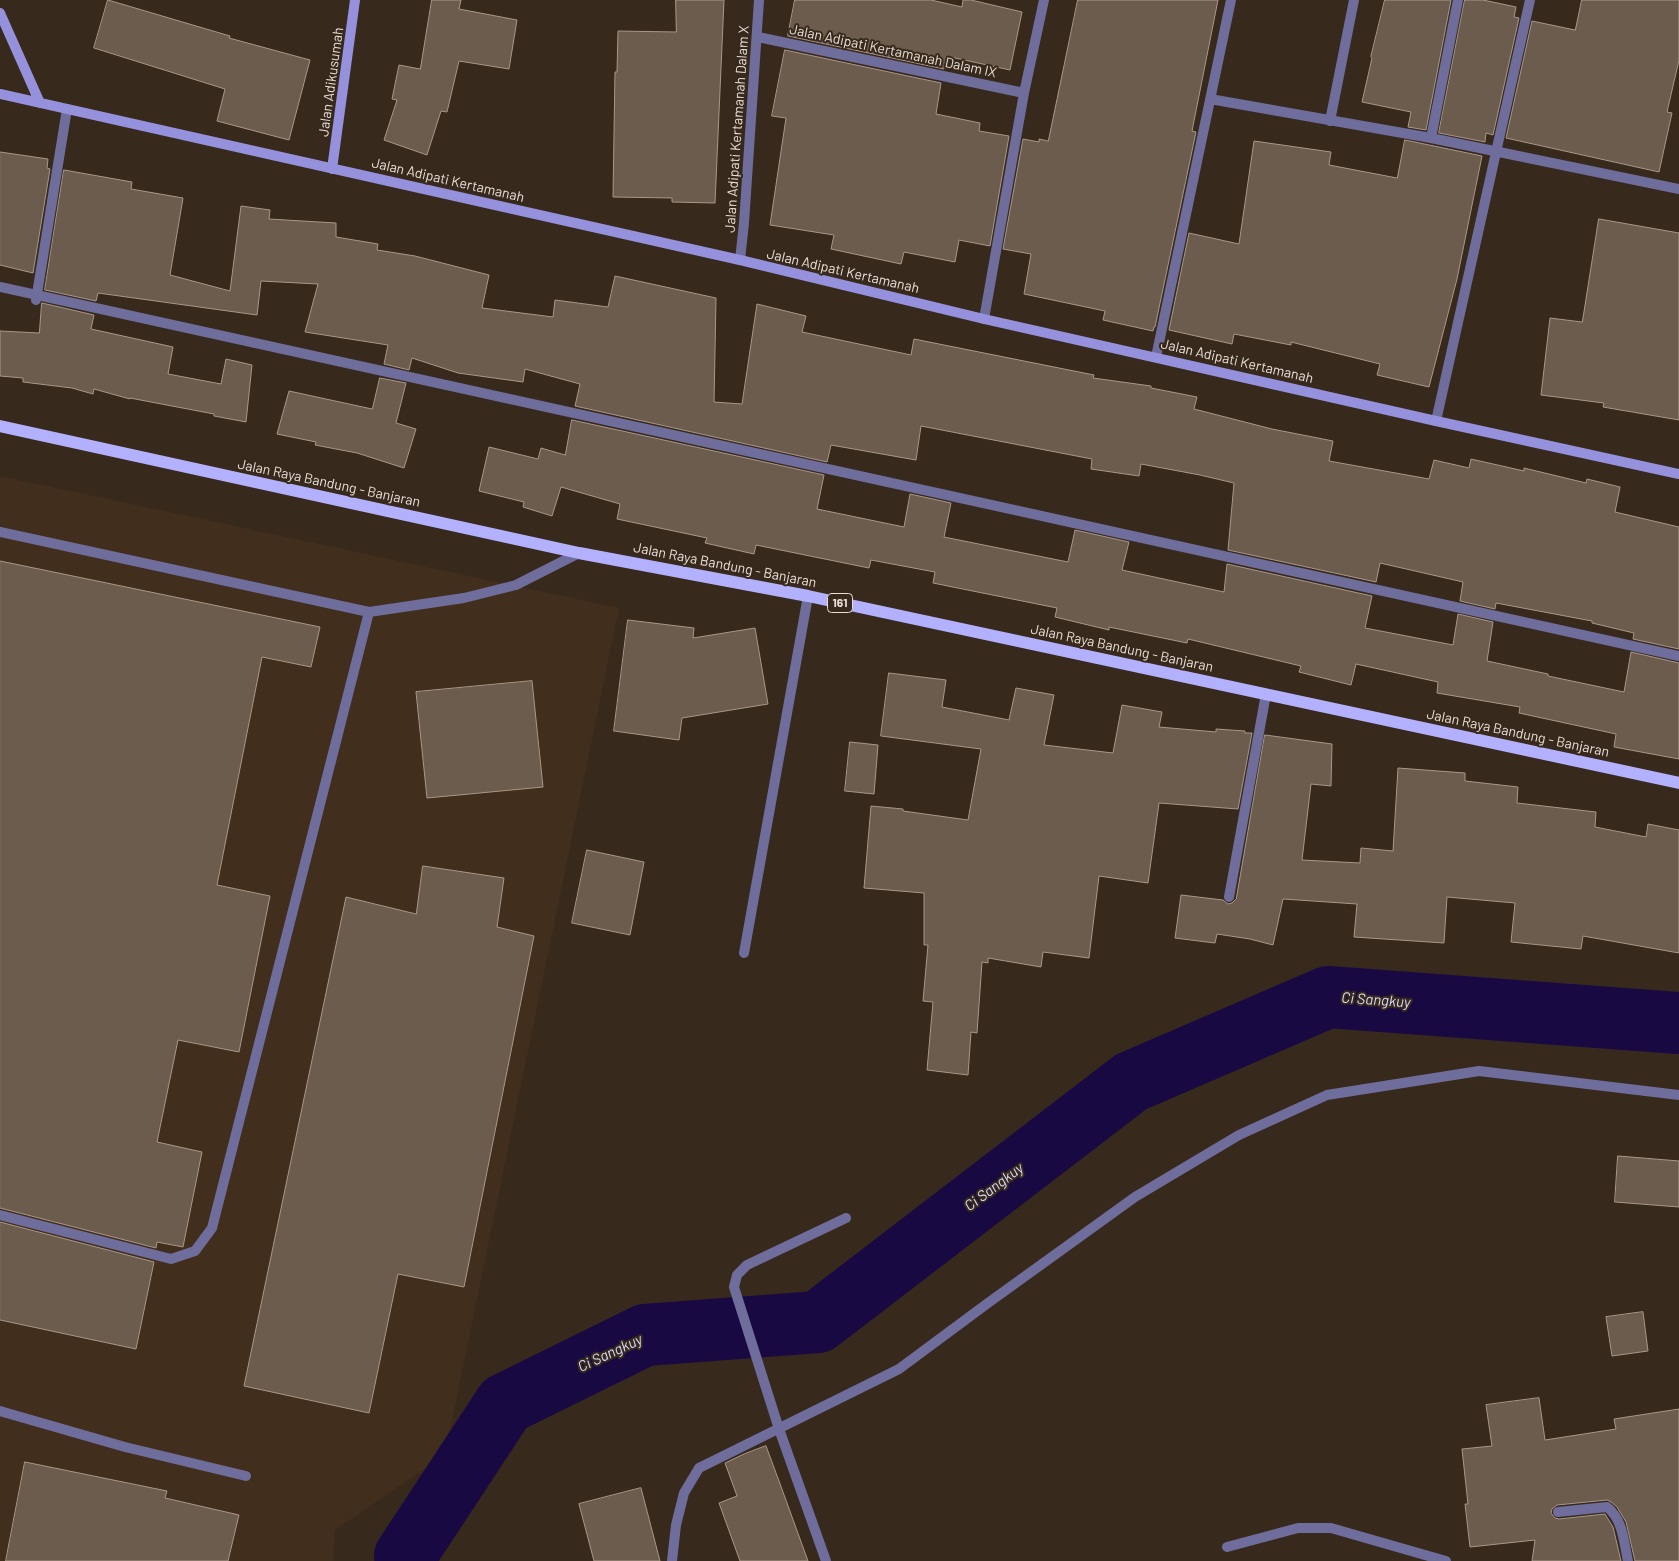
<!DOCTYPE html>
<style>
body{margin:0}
canvas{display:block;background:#37291c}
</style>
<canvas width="1679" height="1561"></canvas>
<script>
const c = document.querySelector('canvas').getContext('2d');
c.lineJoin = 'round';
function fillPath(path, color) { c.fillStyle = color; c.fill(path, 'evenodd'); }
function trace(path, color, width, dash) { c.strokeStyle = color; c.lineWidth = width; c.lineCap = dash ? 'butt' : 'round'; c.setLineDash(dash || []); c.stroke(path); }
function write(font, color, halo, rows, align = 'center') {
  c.font = font + ' Barlow,sans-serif'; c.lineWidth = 4; c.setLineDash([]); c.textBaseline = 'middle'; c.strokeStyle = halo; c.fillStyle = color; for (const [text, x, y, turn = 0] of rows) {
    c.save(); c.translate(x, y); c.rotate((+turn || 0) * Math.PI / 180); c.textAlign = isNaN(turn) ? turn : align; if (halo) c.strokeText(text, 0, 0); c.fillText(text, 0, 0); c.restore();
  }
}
fillPath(new Path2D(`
 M 0,476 L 619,608 L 445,1455 L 335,1530 L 333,1561 L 0,1561 Z`), '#412e1c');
trace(new Path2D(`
 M 406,1561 L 405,1556 L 505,1404 L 645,1335 L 818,1322 L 1131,1082 L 1328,997 L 1679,1023`), '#180943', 62);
const building = new Path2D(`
 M 108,0 L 230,36 L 229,38 L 310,60 L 289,140 L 217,121 L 225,89 L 94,48 Z
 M 432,0 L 461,0 L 459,9 L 517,20 L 509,69 L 459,61 L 447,112 L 441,111 L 427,155 L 384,140 L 397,100 L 392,99 L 399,65 L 420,69 Z
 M 676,0 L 724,0 L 715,203 L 672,202 L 672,198 L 613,197 L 615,72 L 617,72 L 618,31 L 676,32 Z
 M 795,0 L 931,0 L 962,7 L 963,0 L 971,0 L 1022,12 L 1010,70 L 946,56 L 944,69 L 788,36 Z
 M 1078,0 L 1218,0 L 1192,131 L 1196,132 L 1155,327 L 1154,327 L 1153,331 L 1103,320 L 1105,311 L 1024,294 L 1031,254 L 1003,249 L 1023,139 L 1039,142 L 1039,139 L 1048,141 Z
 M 1385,0 L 1451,0 L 1426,130 L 1408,127 L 1411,112 L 1362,102 L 1372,58 L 1371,57 Z
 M 1465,0 L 1483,0 L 1516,7 L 1514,17 L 1519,18 L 1493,135 L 1486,133 L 1485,142 L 1439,133 Z
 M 1582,0 L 1679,0 L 1679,60 L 1667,112 L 1672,113 L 1659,172 L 1506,138 L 1532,21 L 1575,30 Z
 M 785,50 L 941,83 L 936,114 L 980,123 L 979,131 L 1009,136 L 990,246 L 959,240 L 955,262 L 904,252 L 901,264 L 831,249 L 834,235 L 770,225 L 786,118 L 772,116 Z
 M 1405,140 L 1482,156 L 1457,279 L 1429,387 L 1377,375 L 1380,364 L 1291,342 L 1291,345 L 1234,334 L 1232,344 L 1169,330 L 1189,233 L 1239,244 L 1254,141 L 1331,152 L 1329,165 L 1397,178 Z
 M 0,152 L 48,159 L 47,168 L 50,169 L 33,273 L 0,265 Z
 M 64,170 L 132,182 L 131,189 L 183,198 L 170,275 L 230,291 L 241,206 L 270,210 L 269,219 L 336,223 L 336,237 L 378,244 L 377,250 L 415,256 L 489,275 L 482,308 L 553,317 L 555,300 L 608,307 L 615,276 L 716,298 L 714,402 L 742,404 L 757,304 L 806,316 L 802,332 L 911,355 L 914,339 L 1094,375 L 1093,378 L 1151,386 L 1151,388 L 1197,397 L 1194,409 L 1272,429 L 1333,441 L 1329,461 L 1429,479 L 1434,460 L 1469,468 L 1471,459 L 1524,471 L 1524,468 L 1586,483 L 1587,479 L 1620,487 L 1615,512 L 1679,527 L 1679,649 L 1633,639 L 1634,633 L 1592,623 L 1592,621 L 1496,603 L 1495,609 L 1460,601 L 1463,582 L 1380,563 L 1376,582 L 1228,550 L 1234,483 L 1200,475 L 1141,464 L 1139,476 L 1091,469 L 1092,459 L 921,426 L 916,460 L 831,445 L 827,462 L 575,406 L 580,384 L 525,369 L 523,382 L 458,373 L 412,358 L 409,370 L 384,364 L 388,345 L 305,332 L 318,284 L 261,281 L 257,315 L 98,293 L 96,301 L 45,290 Z
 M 1599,219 L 1679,233 L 1679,420 L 1603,407 L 1604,403 L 1541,395 L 1550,318 L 1582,322 Z
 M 42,303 L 94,315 L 91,329 L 173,347 L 168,374 L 221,384 L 226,359 L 252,365 L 246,422 L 214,416 L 214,414 L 130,398 L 130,399 L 94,389 L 93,394 L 72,388 L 23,382 L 23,378 L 0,376 L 0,331 L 39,333 Z
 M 380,378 L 406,383 L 396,423 L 416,429 L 404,468 L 357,453 L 315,445 L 316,442 L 277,434 L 289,391 L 372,409 Z
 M 572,420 L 824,475 L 817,509 L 904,527 L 910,494 L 951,503 L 944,537 L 1068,562 L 1075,530 L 1129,542 L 1122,570 L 1224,592 L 1227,564 L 1372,596 L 1365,628 L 1453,645 L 1458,614 L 1493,622 L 1487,661 L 1548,674 L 1548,676 L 1624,692 L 1631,652 L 1679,663 L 1679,759 L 1614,747 L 1616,734 L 1519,713 L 1520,707 L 1437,693 L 1438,682 L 1356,664 L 1351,685 L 1299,672 L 1301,666 L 1188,639 L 1187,643 L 1109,627 L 1109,630 L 1055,617 L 1057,608 L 933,583 L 935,572 L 871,560 L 869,568 L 756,545 L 754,554 L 705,543 L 707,538 L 617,519 L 620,504 L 561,487 L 552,516 L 523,507 L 524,502 L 479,491 L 489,447 L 538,459 L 541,448 L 565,455 Z
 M 0,561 L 320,627 L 311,667 L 262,657 L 217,885 L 270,896 L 239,1052 L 178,1040 L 157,1142 L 202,1152 L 183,1247 L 157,1242 L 156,1248 L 0,1208 Z
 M 628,620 L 694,628 L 693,638 L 755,628 L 768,704 L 682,718 L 679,740 L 614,731 Z
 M 889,673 L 946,680 L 942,707 L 1009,720 L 1016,688 L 1054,695 L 1044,745 L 1113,753 L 1122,705 L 1162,712 L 1159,727 L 1216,732 L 1216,729 L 1245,731 L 1245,733 L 1252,733 L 1238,809 L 1159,803 L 1148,883 L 1099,876 L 1089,958 L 1043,952 L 1041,967 L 988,958 L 988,963 L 982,962 L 977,1033 L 971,1032 L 968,1075 L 927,1070 L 933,1002 L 923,1001 L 928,945 L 924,945 L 924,893 L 864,888 L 871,806 L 903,809 L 903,811 L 968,820 L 981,749 L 881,736 Z
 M 532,681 L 543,787 L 427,798 L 416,692 Z
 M 1265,735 L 1332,744 L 1331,786 L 1311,784 L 1302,860 L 1360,863 L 1361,848 L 1393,851 L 1398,768 L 1465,773 L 1465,781 L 1518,787 L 1517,803 L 1596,812 L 1595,827 L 1646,837 L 1648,824 L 1679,830 L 1679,953 L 1583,936 L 1581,949 L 1511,942 L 1515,903 L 1447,897 L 1444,943 L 1354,937 L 1357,904 L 1283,899 L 1273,945 L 1250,939 L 1217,934 L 1215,943 L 1175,938 L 1181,895 L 1223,900 L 1228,904 L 1232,903 L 1236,899 Z
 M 850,742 L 878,745 L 874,794 L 845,791 Z
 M 587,850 L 644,862 L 630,935 L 572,923 Z
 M 423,866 L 504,878 L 497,927 L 534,936 L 464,1287 L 398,1274 L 369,1413 L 244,1386 L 346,897 L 416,914 Z
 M 1618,1156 L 1679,1161 L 1679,1207 L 1615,1202 Z
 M 0,1222 L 154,1262 L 136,1349 L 0,1320 Z
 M 1643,1312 L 1648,1351 L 1612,1356 L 1606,1317 Z
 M 1539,1398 L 1545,1440 L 1616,1429 L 1614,1419 L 1679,1409 L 1679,1561 L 1635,1561 L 1626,1522 L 1617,1507 L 1611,1502 L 1607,1500 L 1557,1505 L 1552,1509 L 1551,1513 L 1555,1518 L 1559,1519 L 1605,1514 L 1613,1527 L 1621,1561 L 1532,1561 L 1535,1540 L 1470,1547 L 1465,1504 L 1468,1504 L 1462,1449 L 1492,1446 L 1486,1405 Z
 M 766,1446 L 779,1481 L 808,1561 L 740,1561 L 719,1503 L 737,1496 L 725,1463 L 744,1454 Z
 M 25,1462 L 167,1491 L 165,1498 L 239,1515 L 228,1561 L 6,1561 Z
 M 641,1488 L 660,1561 L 594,1561 L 579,1504 Z`);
fillPath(building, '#6c5c4e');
trace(building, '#a99788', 1);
trace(new Path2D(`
 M 0,532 L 369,612
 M 0,1215 L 171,1259 L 195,1251 L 212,1228 L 369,612 L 464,598 L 516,585 L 579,553
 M 0,1411 L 125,1447 L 246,1476`), '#6f6d9c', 10);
trace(new Path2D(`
 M 758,37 L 1024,93
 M 1210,99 L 1431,138 L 1679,189
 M 1330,121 L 1354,0
 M 1431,138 L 1458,0
 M 740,260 L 744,223 L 759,0
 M 0,287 L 1679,656
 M 36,300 L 67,109
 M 984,319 L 1024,93 L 1044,0
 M 1156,357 L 1231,0
 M 1436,421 L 1530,0
 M 1229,897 L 1266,694
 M 744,953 L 808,596
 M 1558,1512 L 1607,1507 C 1623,1519 1624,1543 1628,1561
 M 1227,1547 L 1298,1528 L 1331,1528 L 1446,1561
 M 672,1561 L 676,1525 L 684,1493 L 699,1468 L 899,1369 L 988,1303 L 1135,1197 L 1239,1135 L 1327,1095 L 1479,1071 L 1679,1095
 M 826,1561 L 779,1429 L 734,1287 L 737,1275 L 747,1265 L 846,1218`), '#6f6d9c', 10);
trace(new Path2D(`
 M 0,13 L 40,103
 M 0,94 L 740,260 L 984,319 L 1436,421 L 1679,474
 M 332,169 L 355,0`), '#9591dc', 10);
trace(new Path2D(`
 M 0,426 L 579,553 L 808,596 L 1679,783`), '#b3b0fd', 12);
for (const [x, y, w] of [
 [840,603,25]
]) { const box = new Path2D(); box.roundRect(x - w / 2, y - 9.5, w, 19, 4); c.fillStyle = '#37291c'; c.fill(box); trace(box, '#e8dfd6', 1); }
write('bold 12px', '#e8dfd6', null, [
 ["161",840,603]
]);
write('14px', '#e8dfd6', '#37291c', [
 ["Jalan Adipati Kertamanah Dalam IX",893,51,12],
 ["Jalan Adikusumah",331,82,-82],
 ["Jalan Adipati Kertamanah Dalam X",737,129,-86],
 ["Jalan Adipati Kertamanah",448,180,13],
 ["Jalan Adipati Kertamanah",843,271,13],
 ["Jalan Adipati Kertamanah",1237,361,13],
 ["Jalan Raya Bandung - Banjaran",329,483,12],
 ["Jalan Raya Bandung - Banjaran",725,565,11],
 ["Jalan Raya Bandung - Banjaran",1122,648,12],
 ["Jalan Raya Bandung - Banjaran",1518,733,12]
]);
write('italic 15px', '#d9d9ff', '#37291c', [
 ["Ci Sangkuy",1376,1000,4],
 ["Ci Sangkuy",994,1187,-37],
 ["Ci Sangkuy",610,1353,-25]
]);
</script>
